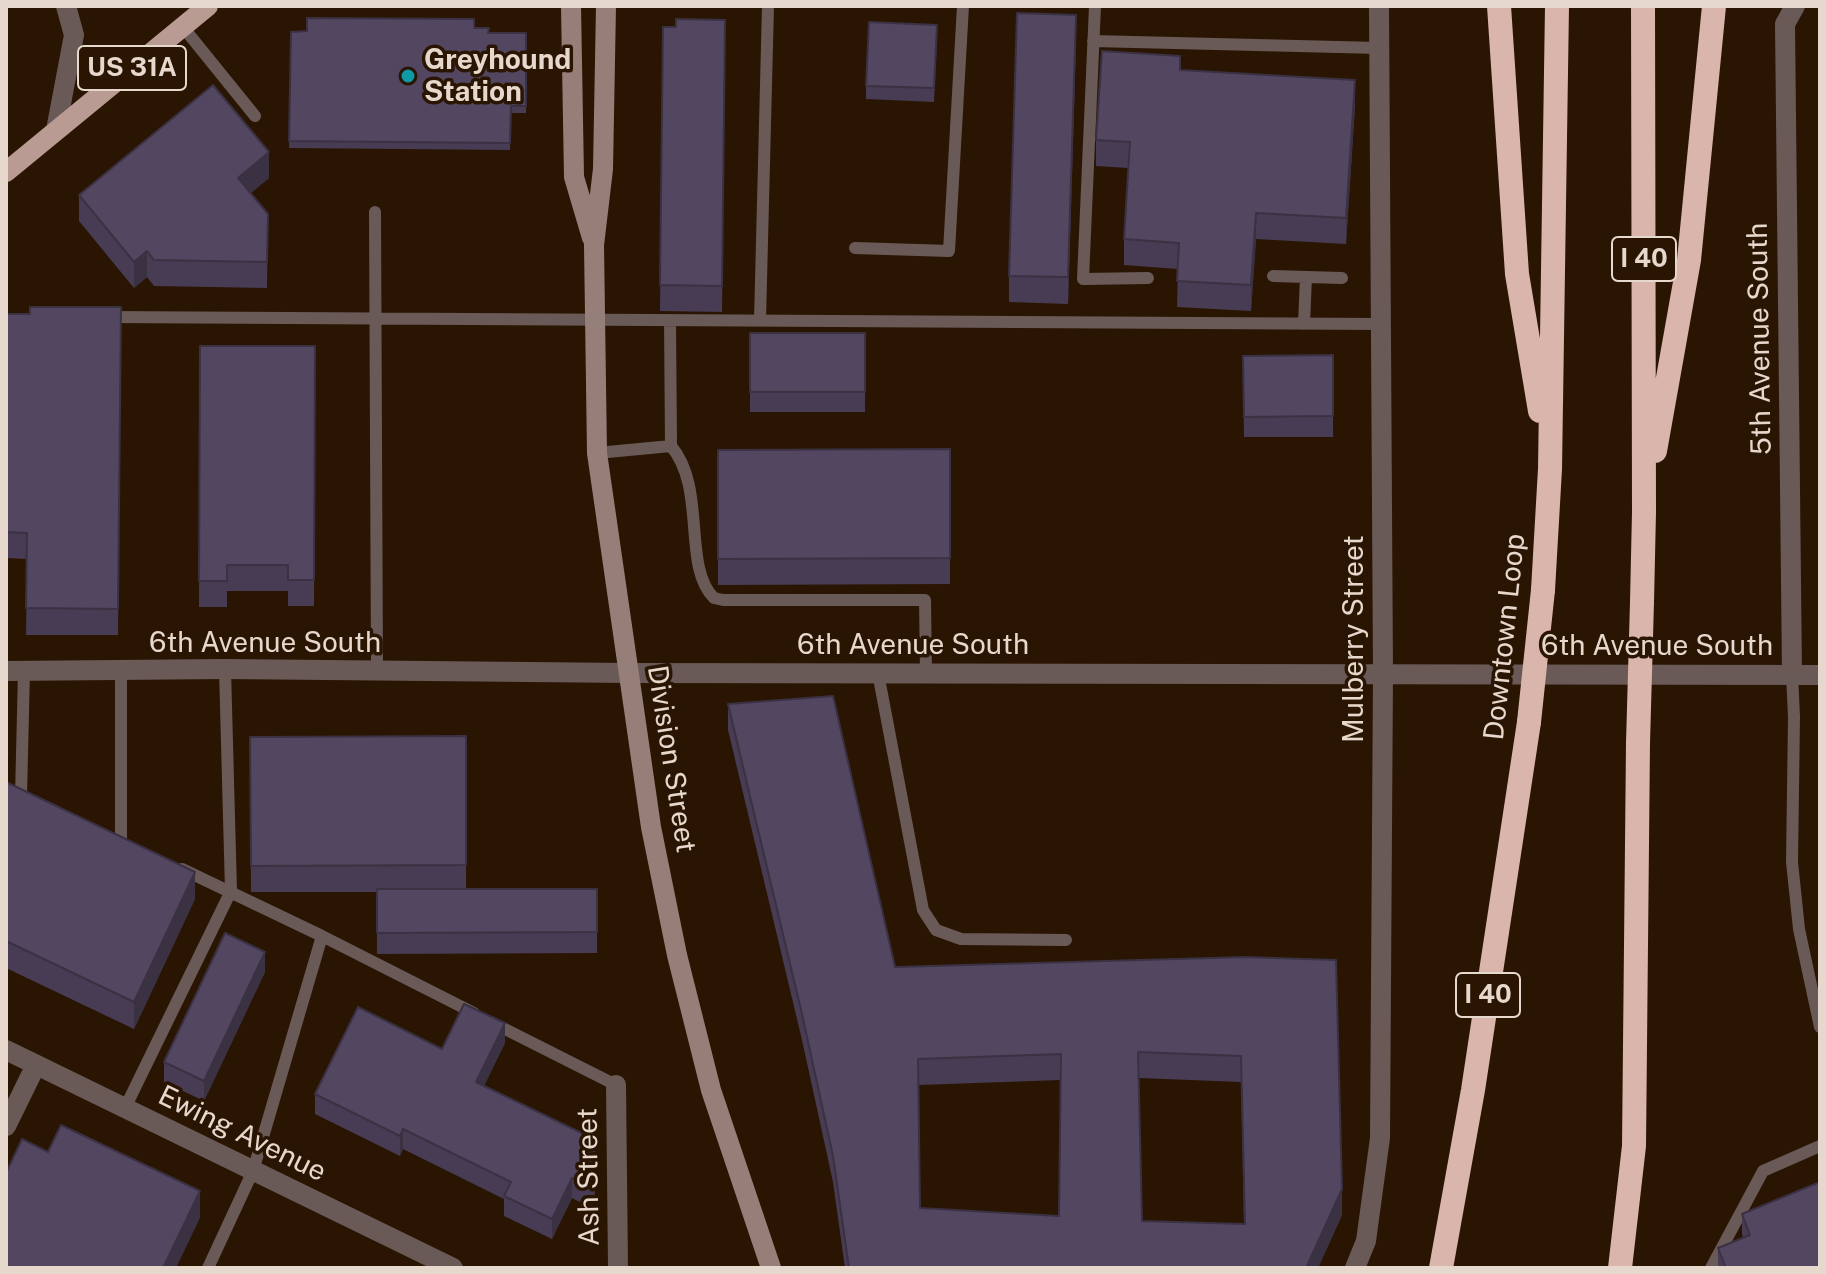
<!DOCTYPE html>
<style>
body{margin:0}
#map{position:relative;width:1826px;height:1274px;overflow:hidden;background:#2a1503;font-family:"Public Sans",sans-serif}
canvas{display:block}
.frame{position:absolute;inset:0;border:8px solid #e7d8cd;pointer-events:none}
</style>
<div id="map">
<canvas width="1826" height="1274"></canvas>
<div class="frame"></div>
</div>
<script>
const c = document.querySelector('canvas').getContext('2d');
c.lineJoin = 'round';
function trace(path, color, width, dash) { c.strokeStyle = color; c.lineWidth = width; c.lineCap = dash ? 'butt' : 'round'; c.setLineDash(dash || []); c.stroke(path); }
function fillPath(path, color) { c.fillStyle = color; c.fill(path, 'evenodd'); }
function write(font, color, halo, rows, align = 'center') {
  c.font = font + ' "Public Sans",sans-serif'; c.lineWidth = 7; c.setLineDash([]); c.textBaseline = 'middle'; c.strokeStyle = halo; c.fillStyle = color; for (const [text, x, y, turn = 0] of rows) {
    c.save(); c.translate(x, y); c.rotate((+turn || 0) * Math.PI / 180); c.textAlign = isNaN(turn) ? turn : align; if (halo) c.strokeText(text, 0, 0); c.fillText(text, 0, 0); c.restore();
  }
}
trace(new Path2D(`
 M 1095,6 L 1083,279 L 1148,278
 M 183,27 L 255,116
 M 1093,41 L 1379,48
 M 375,212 L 377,670
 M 855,248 L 949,251 L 963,6
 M 1273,276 L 1342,278
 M 104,317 L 1381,324
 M 670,320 L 671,446
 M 760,320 L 768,6
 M 1304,324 L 1306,277
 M 597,453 L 671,446 C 707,488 682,567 714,598 L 723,600 L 925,600 L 926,673
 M 121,671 L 121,842
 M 878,673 L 923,910 L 936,930 L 961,939 L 1066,940
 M 1792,674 L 1794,717 L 1792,862 L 1799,929 L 1820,1027
 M 21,796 L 24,671
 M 182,869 L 322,936 L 474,1013
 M 491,1022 L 616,1085
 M 125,1108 L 231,891 L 225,669
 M 208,1268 L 253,1171 L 322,936
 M 1711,1268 L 1763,1171 L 1820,1146`), '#695a57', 12);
trace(new Path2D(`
 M 56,130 L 74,35 L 66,6
 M 1792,674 L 1785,24 L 1795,6
 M 6,1050 L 453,1268
 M 616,1085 L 618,1268
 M 6,1126 L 36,1065
 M 1355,1268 L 1366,1241 L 1380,1138 L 1383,674 L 1379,6`), '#695a57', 20);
trace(new Path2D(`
 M 6,671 L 225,669 L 629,673 L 1820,675`), '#695a57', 20);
trace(new Path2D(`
 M 571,6 L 574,177 L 592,238
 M 606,6 L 603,169 L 594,245 L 597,453 L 651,827 L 677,955 L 711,1090 L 771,1268`), '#977f79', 20);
trace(new Path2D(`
 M 6,172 L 208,6`), '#ba9b94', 20);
trace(new Path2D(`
 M 1499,6 L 1517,274 L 1540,411
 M 1655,451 L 1689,260 L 1714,6
 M 1543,590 L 1550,469 L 1557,6
 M 1642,602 L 1644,512 L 1643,6
 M 1441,1268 L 1473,1090 L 1529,722
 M 1620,1268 L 1634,1146 L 1638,743`), '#dab5ac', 24);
trace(new Path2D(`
 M 1529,722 L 1543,590
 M 1638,743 L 1642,602`), '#dab5ac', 24);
fillPath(new Path2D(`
 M 725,20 L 722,312 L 660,311 L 663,27 L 676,27 Z
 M 291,32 L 526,33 L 526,113 L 511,113 L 510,150 L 289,148 Z
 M 937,39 L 934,102 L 866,99 L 866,86 Z
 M 1076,41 L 1068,304 L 1009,302 L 1009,276 Z
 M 1180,70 L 1355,106 L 1346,244 L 1256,239 L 1251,311 L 1177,307 L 1178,269 L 1124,265 L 1124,239 L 1128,168 L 1096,166 L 1096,140 Z
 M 269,178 L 250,193 L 268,214 L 267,288 L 154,286 L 147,277 L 134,288 L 79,221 L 79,195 Z
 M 121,307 L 118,635 L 26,635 L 27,559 L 6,558 L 6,314 L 30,314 Z
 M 750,333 L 865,333 L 865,412 L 750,412 Z
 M 200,346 L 315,346 L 314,606 L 288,606 L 288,591 L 227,591 L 227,607 L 199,607 Z
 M 1333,355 L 1333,437 L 1244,437 L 1243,356 Z
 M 950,449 L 950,584 L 718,585 L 718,450 Z
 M 728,704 L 895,967 L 1245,957 L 1342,1215 L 1318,1268 L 845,1268 L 833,1182 L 802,1040 L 728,730 ZM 1139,1078 L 1241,1082 L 1244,1224 L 1142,1221 ZM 1061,1080 L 1059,1216 L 920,1208 L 919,1085 Z
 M 466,736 L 466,889 L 597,889 L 597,953 L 377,954 L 377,892 L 251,892 L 250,737 Z
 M 6,782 L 195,899 L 134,1029 L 6,968 Z
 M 265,972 L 204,1101 L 164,1082 L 164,1062 Z
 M 505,1043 L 484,1086 L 594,1139 L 595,1210 L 572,1198 L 552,1239 L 504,1216 L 504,1199 L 403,1149 L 400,1156 L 315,1114 L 315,1094 L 442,1049 Z
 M 1742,1214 L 1820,1268 L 1718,1268 L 1718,1248 L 1743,1238 L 1742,1234 Z`), '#473c53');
fillPath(new Path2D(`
 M 1076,15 L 1076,41 L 1068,304 L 1068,277 Z
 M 1355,80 L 1355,106 L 1346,244 L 1346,218 Z
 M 269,152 L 269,178 L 238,204 L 238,178 Z
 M 1256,213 L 1256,239 L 1251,311 L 1251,285 Z
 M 147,251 L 147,277 L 134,288 L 134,262 Z
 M 195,872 L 195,899 L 134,1029 L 134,1002 Z
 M 265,952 L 265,972 L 204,1101 L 204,1081 Z
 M 505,1023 L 505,1043 L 476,1102 L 476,1082 Z
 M 403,1129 L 403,1149 L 400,1156 L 400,1136 Z
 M 572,1178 L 572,1198 L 552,1239 L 552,1219 Z
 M 1342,1189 L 1342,1215 L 1318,1268 L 1306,1268 Z
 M 200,1191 L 200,1218 L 176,1268 L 163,1268 Z`), '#3a3143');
const building = new Path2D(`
 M 1017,13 L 1076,15 L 1068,277 L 1009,276 Z
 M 307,18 L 474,19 L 474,28 L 489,28 L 488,33 L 526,33 L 526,106 L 511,106 L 510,143 L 289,141 L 291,32 L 307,31 Z
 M 676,19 L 725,20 L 722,286 L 660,285 L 663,27 L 676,27 Z
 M 869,22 L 937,25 L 934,88 L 866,86 Z
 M 1102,51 L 1180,56 L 1180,70 L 1355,80 L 1346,218 L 1256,213 L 1251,285 L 1177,281 L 1179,243 L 1124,239 L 1130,142 L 1096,140 Z
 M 213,85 L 269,152 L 238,178 L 268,214 L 267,262 L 154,260 L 147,251 L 134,262 L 79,195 Z
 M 30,307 L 121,307 L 118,609 L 26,608 L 27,533 L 6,532 L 6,314 L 30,314 Z
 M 750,333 L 865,333 L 865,392 L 750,392 Z
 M 200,346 L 315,346 L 314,580 L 288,580 L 288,565 L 227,565 L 227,581 L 199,581 Z
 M 1333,355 L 1333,416 L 1244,417 L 1243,356 Z
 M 950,449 L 950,558 L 718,559 L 718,450 Z
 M 833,696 L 895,967 L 1245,957 L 1336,960 L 1342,1189 L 1306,1268 L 849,1268 L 833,1156 L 802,1014 L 728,704 ZM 1138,1052 L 1241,1056 L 1245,1224 L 1142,1221 ZM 1061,1054 L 1059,1216 L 920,1208 L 918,1059 Z
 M 466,736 L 466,865 L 251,866 L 250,737 Z
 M 6,782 L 195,872 L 134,1002 L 6,941 Z
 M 377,889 L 597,889 L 597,932 L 377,933 Z
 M 225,933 L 265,952 L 204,1081 L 164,1062 Z
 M 464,1004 L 505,1023 L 476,1082 L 594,1139 L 595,1190 L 572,1178 L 552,1219 L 504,1196 L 511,1182 L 403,1129 L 400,1136 L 315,1094 L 358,1007 L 442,1049 Z
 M 61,1125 L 200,1191 L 163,1268 L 6,1268 L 6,1173 L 22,1139 L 48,1152 Z
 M 1820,1182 L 1820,1268 L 1726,1268 L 1718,1248 L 1750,1235 L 1742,1214 Z`);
fillPath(building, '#534660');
trace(building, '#3a3143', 2);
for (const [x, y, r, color] of [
 [408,76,8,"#0f9aa8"]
]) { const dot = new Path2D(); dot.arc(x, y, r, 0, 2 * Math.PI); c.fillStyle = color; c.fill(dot); trace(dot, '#2a1503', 3); }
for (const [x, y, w] of [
 [132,68,108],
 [1644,259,64],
 [1488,995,64]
]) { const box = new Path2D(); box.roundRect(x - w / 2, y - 22, w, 44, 6); c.fillStyle = '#2a1503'; c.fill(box); trace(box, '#e7d8cd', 2); }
write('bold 26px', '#e7d8cd', null, [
 ["US 31A",132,68],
 ["I 40",1644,259],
 ["I 40",1488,995]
]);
write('bold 28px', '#e7d8cd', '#2a1503', [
 ["Greyhound",424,60],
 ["Station",424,92]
], 'left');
write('28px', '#e7d8cd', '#2a1503', [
 ["5th Avenue South",1760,339,-91],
 ["Downtown Loop",1505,637,-84],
 ["Mulberry Street",1354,639,-90],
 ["6th Avenue South",265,643],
 ["6th Avenue South",913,645],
 ["6th Avenue South",1657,646],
 ["Division Street",671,759,81],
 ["Ewing Avenue",242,1134,26],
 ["Ash Street",589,1177,-91]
]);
</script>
